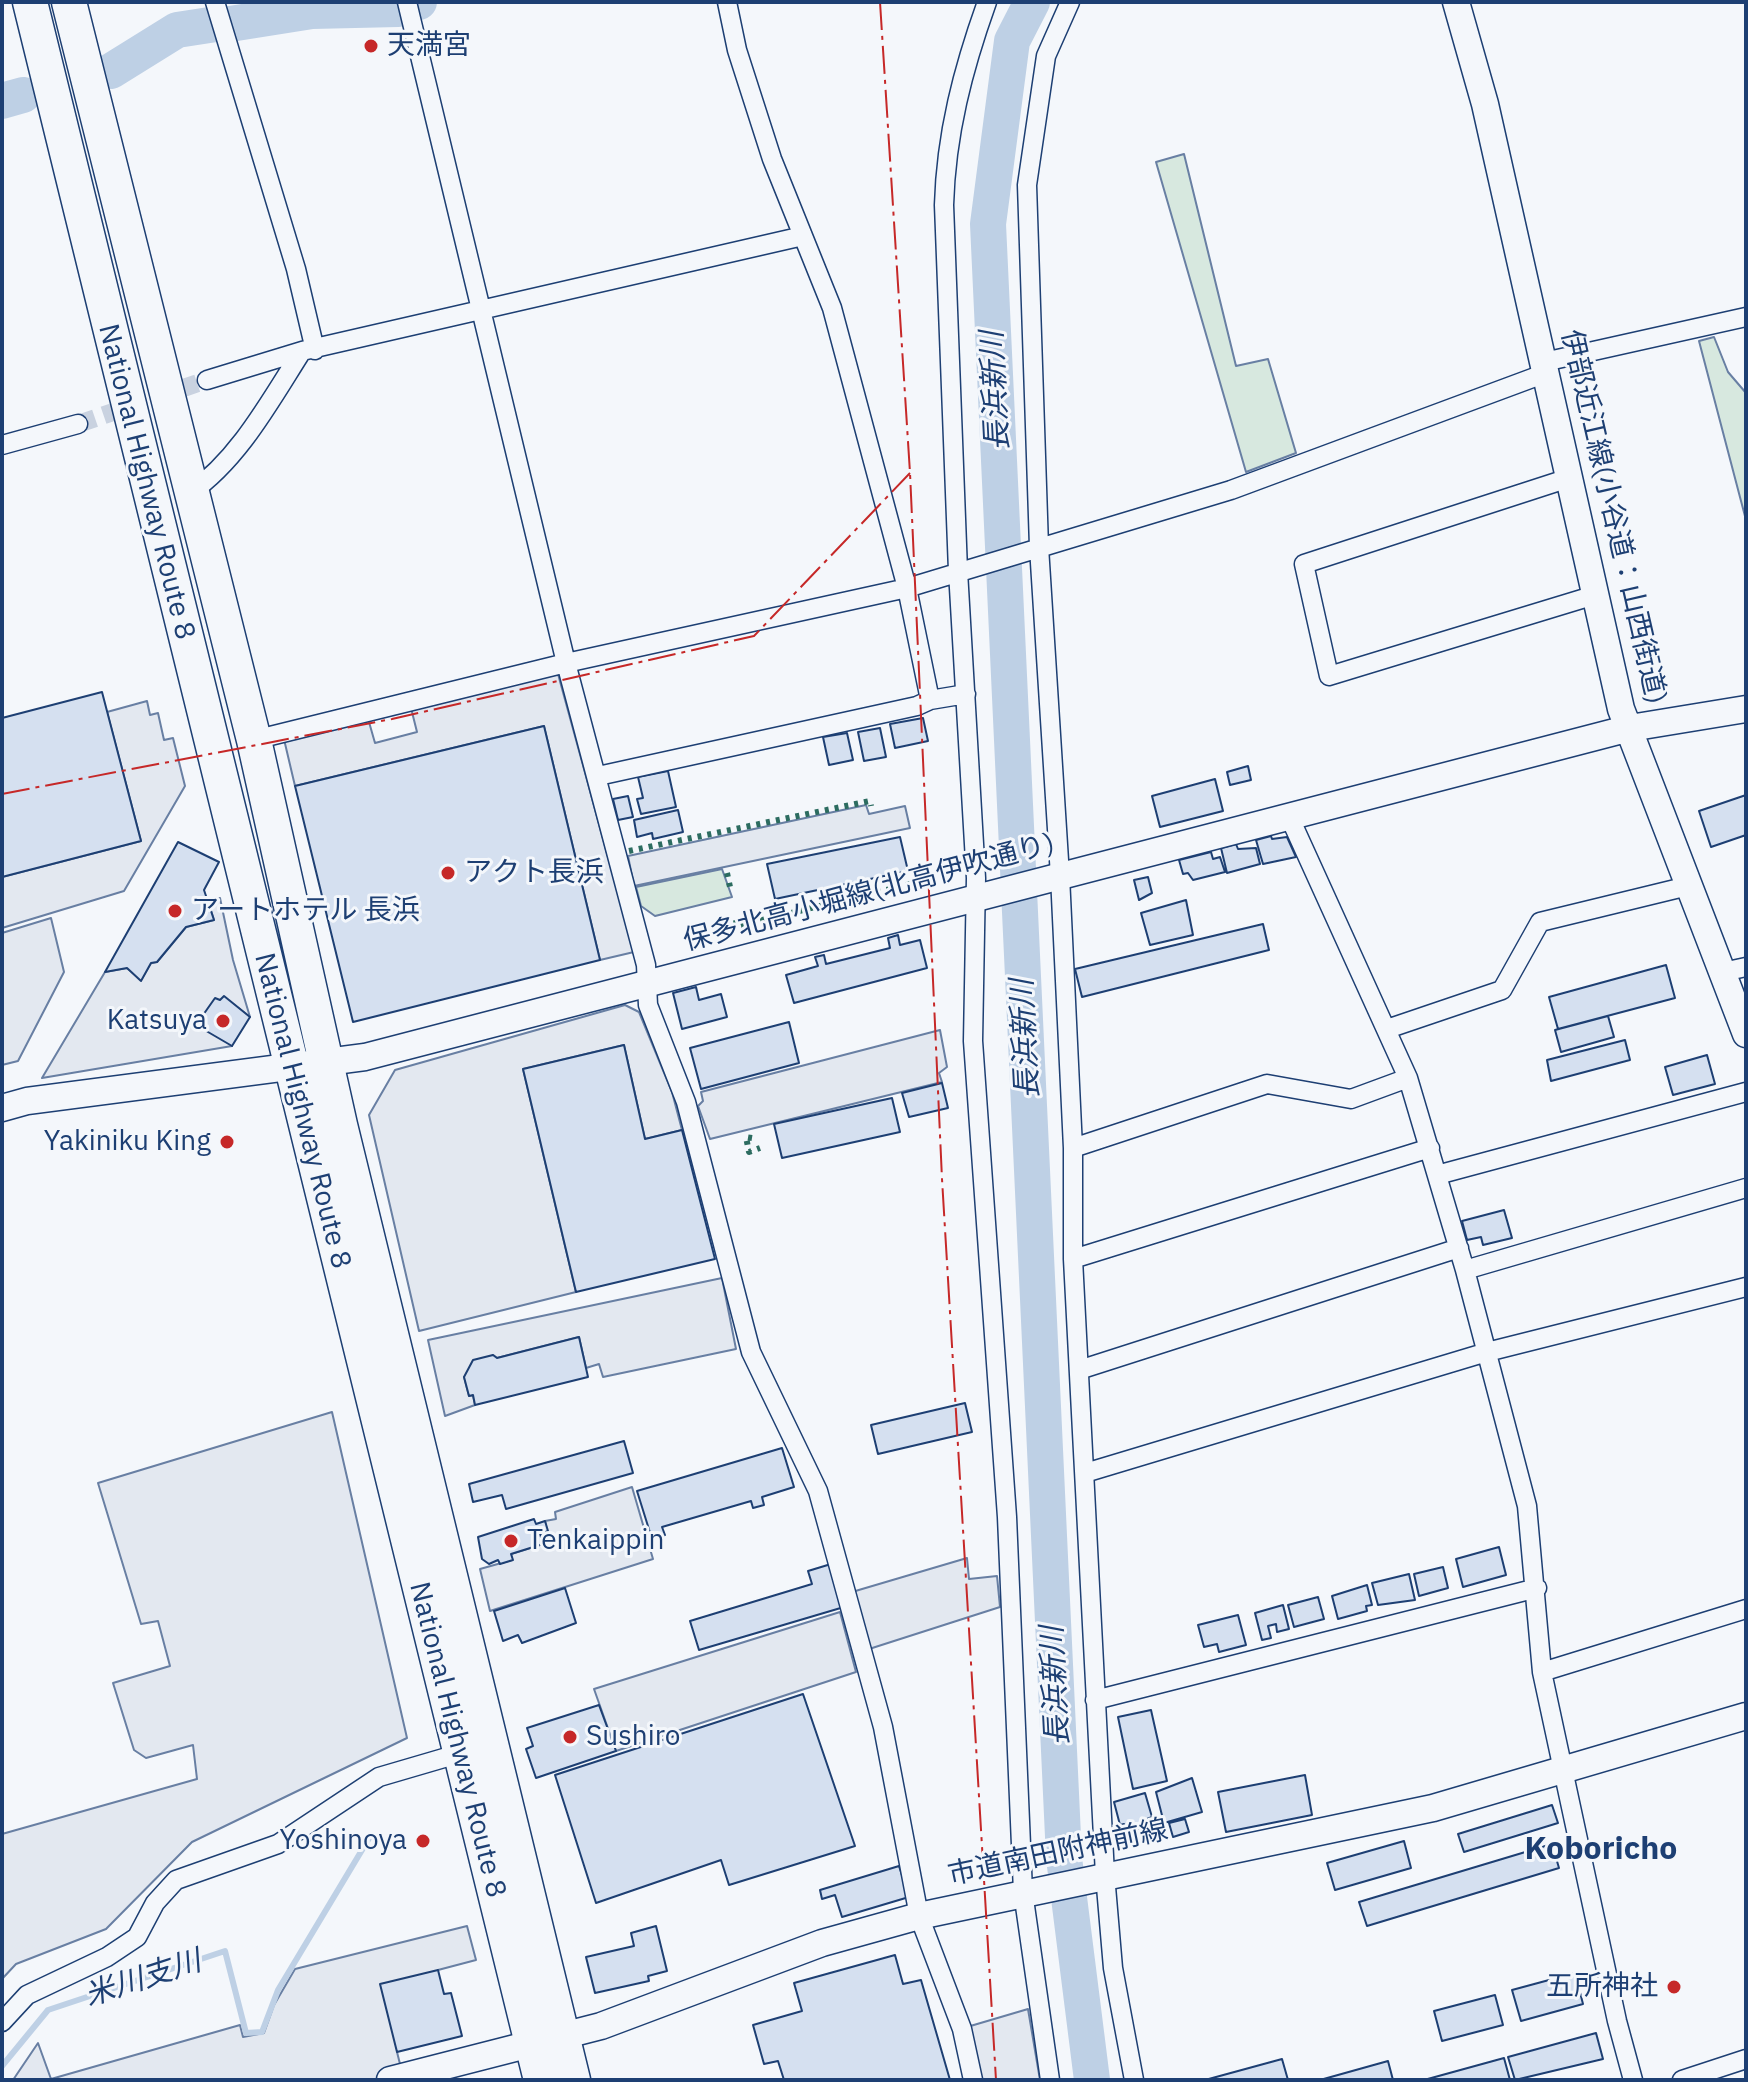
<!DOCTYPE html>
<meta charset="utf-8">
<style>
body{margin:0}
#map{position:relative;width:1748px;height:2082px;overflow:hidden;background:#f4f7fb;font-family:"IBM Plex Sans",sans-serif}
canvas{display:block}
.frame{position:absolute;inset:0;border:4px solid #1d3f73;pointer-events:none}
</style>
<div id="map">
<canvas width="1748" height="2082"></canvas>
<div class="frame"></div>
</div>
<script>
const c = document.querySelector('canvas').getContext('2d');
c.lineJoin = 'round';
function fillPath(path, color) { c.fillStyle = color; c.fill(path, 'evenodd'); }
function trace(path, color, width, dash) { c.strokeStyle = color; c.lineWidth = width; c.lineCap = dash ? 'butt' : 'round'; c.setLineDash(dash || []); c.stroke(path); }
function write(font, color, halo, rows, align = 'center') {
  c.font = font + ' "IBM Plex Sans","Noto Sans JP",sans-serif'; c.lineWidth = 6; c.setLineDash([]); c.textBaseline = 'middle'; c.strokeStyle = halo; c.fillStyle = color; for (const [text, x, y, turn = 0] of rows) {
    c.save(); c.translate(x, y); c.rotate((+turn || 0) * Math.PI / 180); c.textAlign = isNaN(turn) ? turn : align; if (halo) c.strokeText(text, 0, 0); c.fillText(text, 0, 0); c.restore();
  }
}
const green = new Path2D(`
 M 1184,154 L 1236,366 L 1268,359 L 1296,453 L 1246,472 L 1156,162 Z
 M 1714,337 L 1728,372 L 1746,393 L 1746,520 L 1699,341 Z
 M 722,869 L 732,897 L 655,916 L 641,906 L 636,887 Z`);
fillPath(green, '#d7e8df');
trace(green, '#687fa3', 2);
const parking = new Path2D(`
 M 558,674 L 634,952 L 600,960 L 544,726 L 295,786 L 283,735 L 367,715 L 375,743 L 417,732 L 410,704 Z
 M 147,701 L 150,715 L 158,713 L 164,740 L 173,738 L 185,786 L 124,891 L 2,928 L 2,877 L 141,841 L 107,712 Z
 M 866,805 L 869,814 L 905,806 L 910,828 L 634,886 L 628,856 Z
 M 220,898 L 233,960 L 250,1017 L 224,997 L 232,1046 L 42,1078 L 105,972 L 127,968 L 141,980 L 151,963 L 157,962 L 186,927 L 214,920 L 208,901 Z
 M 51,918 L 64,972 L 18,1061 L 2,1065 L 2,933 Z
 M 625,1005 L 639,1012 L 672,1092 L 682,1130 L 645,1139 L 624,1045 L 523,1069 L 576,1292 L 419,1331 L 369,1115 L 395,1070 Z
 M 940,1030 L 947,1067 L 939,1073 L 942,1082 L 710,1139 L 698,1106 L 703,1101 L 701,1092 Z
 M 722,1278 L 736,1349 L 603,1377 L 599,1364 L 586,1368 L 579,1337 L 497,1358 L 493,1355 L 464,1377 L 469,1396 L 473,1395 L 475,1405 L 445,1416 L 428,1340 Z
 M 332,1412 L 407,1738 L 192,1842 L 106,1929 L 16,1964 L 2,1979 L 2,1834 L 197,1779 L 193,1745 L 146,1758 L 134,1750 L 113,1683 L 170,1666 L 158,1621 L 141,1624 L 98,1483 Z
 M 632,1487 L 653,1559 L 490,1611 L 480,1569 L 512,1560 L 511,1554 L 543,1544 L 540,1534 L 547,1531 L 545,1521 L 556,1519 L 555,1512 Z
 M 967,1558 L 969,1579 L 997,1576 L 1000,1607 L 866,1650 L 852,1592 Z
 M 840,1612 L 856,1672 L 616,1751 L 594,1689 Z
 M 467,1926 L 476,1960 L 438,1970 L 397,2052 L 404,2080 L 13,2080 L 38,2043 L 51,2079 L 240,2025 L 243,2037 L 264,2033 L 274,2005 L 295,1969 Z
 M 1028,2009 L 1040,2080 L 978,2080 L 967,2027 Z`);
fillPath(parking, '#e3e8f0');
trace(parking, '#687fa3', 2);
trace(new Path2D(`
 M 2,2066 L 48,2010 L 225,1951 L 246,2033 L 262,2032 L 278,1990 L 371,1835`), '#bed0e5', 6);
trace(new Path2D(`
 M 1032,2 L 1012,41 L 988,224 L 1064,1858 L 1092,2080
 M 230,24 L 312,11 L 398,9 L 419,2
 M 111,71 L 177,30 L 216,24
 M 2,101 L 23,95`), '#bed0e5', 36);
const building = new Path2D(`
 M 102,692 L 141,841 L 2,877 L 2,718 Z
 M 923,718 L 928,741 L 895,748 L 890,724 Z
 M 544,726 L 600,960 L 353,1022 L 295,786 Z
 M 880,728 L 886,757 L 864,761 L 858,732 Z
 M 847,733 L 853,760 L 829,765 L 823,737 Z
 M 1248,766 L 1251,780 L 1230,785 L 1227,772 Z
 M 668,771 L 676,807 L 641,814 L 637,799 L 643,798 L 638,777 Z
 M 1215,779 L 1223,811 L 1160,827 L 1152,796 Z
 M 1746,795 L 1746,835 L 1711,847 L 1699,811 Z
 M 628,796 L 633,817 L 618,820 L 613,799 Z
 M 678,810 L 683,832 L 653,839 L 652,833 L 637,837 L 634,820 Z
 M 1271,836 L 1272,839 L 1287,837 L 1296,857 L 1263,864 L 1256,840 Z
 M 900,837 L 908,871 L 775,899 L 767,864 Z
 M 178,842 L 219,862 L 204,890 L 214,920 L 186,927 L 157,962 L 151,963 L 141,981 L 127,968 L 105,972 Z
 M 1236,844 L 1238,849 L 1256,848 L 1260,864 L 1227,873 L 1221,848 Z
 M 1211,852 L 1213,859 L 1220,857 L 1225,872 L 1193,880 L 1188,873 L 1183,874 L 1179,860 Z
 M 1148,877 L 1152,893 L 1139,900 L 1134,880 Z
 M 1186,900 L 1193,935 L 1150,945 L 1141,913 Z
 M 1263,924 L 1269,950 L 1082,997 L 1075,969 Z
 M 898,935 L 900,945 L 920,940 L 927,968 L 794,1003 L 786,975 L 818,966 L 815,957 L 824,955 L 826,964 L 890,948 L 888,938 Z
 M 1666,965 L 1675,998 L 1558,1029 L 1549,997 Z
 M 696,987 L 699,1000 L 721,994 L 727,1017 L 682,1029 L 673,993 Z
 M 224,996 L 250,1017 L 232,1046 L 196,1025 L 215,998 L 220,1000 Z
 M 1608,1016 L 1614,1037 L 1561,1052 L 1555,1030 Z
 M 789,1022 L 799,1063 L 701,1089 L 690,1048 Z
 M 1625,1040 L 1630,1060 L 1551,1081 L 1547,1060 Z
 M 624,1045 L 645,1139 L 682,1130 L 715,1259 L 576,1292 L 523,1069 Z
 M 1707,1055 L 1715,1084 L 1673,1095 L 1665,1067 Z
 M 942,1083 L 948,1108 L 909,1117 L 902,1093 Z
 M 892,1098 L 900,1132 L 782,1158 L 774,1124 Z
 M 1504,1210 L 1512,1238 L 1483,1245 L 1481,1237 L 1467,1240 L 1462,1221 Z
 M 579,1337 L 588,1377 L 475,1405 L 473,1395 L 469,1396 L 464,1377 L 473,1360 L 493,1355 L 497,1358 Z
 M 965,1403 L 972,1432 L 878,1454 L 871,1425 Z
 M 624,1441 L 633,1473 L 506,1509 L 502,1495 L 473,1502 L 469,1484 Z
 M 782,1448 L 794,1487 L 762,1497 L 764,1505 L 753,1508 L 751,1501 L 662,1527 L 665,1535 L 652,1539 L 637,1491 Z
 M 534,1519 L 536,1524 L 545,1521 L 548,1531 L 540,1534 L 543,1544 L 511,1554 L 513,1560 L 500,1564 L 498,1560 L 489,1564 L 482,1559 L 478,1537 Z
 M 1499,1547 L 1506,1575 L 1463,1587 L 1456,1559 Z
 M 831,1564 L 844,1607 L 699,1650 L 690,1621 L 812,1584 L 808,1571 Z
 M 1443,1567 L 1448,1588 L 1419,1596 L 1414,1574 Z
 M 1409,1574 L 1415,1600 L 1378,1605 L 1372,1583 Z
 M 1367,1585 L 1372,1605 L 1366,1606 L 1367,1611 L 1338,1619 L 1332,1596 Z
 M 565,1588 L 576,1623 L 522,1643 L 518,1635 L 503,1641 L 494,1611 Z
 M 1318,1597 L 1324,1619 L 1294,1627 L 1288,1605 Z
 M 1283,1605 L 1289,1629 L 1277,1632 L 1276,1624 L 1268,1626 L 1271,1638 L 1262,1640 L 1255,1613 Z
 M 1238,1615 L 1246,1645 L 1219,1652 L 1217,1644 L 1204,1647 L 1198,1625 Z
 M 803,1694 L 855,1846 L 729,1885 L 721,1860 L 596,1903 L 555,1775 Z
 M 599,1705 L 616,1751 L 536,1778 L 526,1749 L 533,1746 L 527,1728 Z
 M 1151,1710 L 1167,1781 L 1133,1789 L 1118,1717 Z
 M 1305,1775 L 1312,1815 L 1226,1832 L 1218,1792 Z
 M 1192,1778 L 1202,1812 L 1164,1823 L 1156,1792 Z
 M 1145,1793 L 1152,1817 L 1147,1819 L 1149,1826 L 1126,1832 L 1124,1824 L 1120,1825 L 1114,1802 Z
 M 1552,1805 L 1558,1823 L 1464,1852 L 1458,1834 Z
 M 1185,1819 L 1189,1832 L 1173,1837 L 1169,1823 Z
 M 1404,1841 L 1411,1868 L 1335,1890 L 1327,1863 Z
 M 1552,1844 L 1559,1868 L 1367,1926 L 1359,1902 Z
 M 899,1866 L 909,1897 L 842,1917 L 835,1895 L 822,1899 L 820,1890 Z
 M 656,1926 L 667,1971 L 648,1976 L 649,1981 L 595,1993 L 586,1957 L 634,1946 L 631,1933 Z
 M 895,1955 L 903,1984 L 921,1980 L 950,2080 L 784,2080 L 778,2061 L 764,2064 L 753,2025 L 802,2011 L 794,1983 Z
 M 438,1970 L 444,1994 L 451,1993 L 462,2036 L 397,2052 L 380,1984 Z
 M 1575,1973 L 1583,2004 L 1521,2021 L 1512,1990 Z
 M 1495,1995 L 1503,2025 L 1442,2041 L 1434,2011 Z
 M 1596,2033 L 1603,2059 L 1515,2080 L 1508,2057 Z
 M 1504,2058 L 1510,2080 L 1424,2080 Z
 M 1282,2059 L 1288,2080 L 1205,2080 Z
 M 1388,2061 L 1393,2080 L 1320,2080 Z`);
fillPath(building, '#d5e0f0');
trace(building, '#1d3f73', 2);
trace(new Path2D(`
 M 78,424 L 207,380`), '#c9d2e0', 18, [18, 9]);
const street = new Path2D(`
 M 215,2 L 296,269 L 315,350
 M 407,2 L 566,663 L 646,965 L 648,1005 L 686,1102 L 751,1352 L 818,1491 L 883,1727 L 919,1916 L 962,2029 L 973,2080
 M 727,2 L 737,50 L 772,159 L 832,308 L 907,588 L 930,700 L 966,694
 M 987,2 C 963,69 946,134 944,205 L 958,571 L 976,878 L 973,1041 L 1007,1517 L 1023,1892 L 1050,2080
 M 1070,2 L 1046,56 L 1027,185 L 1039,547 L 1060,876 L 1073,1148 L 1073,1259 L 1105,1875 L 1113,1968 L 1134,2080
 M 1544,362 L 1746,317
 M 207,380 L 302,351
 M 2,445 L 78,424
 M 1569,478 L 1304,564 L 1329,676 L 1595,595
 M 190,493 C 239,459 270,401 302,351 L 803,236
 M 254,740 L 566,663 L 907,588 L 1231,490 L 1546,373
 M 598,776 L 917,706 L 930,700
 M 1289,816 L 1408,1078 L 1465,1270 L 1527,1506 L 1542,1672 L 1617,2021 L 1633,2080
 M 1723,972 L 1746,967
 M 1387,1029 L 1502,990 L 1540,922 L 1688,886
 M 1073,1148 L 1267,1084 L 1351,1099 L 1408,1078
 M 1437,1175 L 1746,1092
 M 1073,1259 L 1430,1148
 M 1465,1270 L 1746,1188
 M 1079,1370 L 1459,1248
 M 1085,1473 L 1487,1352 L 1746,1287
 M 1542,1672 L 1746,1609
 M 1095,1700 L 1537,1588
 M 2,2022 L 27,1995 L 107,1957 L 137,1937 L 155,1903 L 176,1880 L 278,1844 L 379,1777 L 461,1753
 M 1682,2080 L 1746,2059`);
const secondary = new Path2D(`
 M 1456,2 L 1485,104 L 1621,709 L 1746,1034
 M 2,1108 L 27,1101 L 365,1057 L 1630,728 L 1746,709
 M 390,2080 L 601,2026 L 822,1943 L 919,1916 L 1433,1808 L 1746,1716`);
const highway = new Path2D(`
 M 30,2 L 541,2080
 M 69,2 L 254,740 L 340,1125 L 573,2080`);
trace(street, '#1d3f73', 21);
trace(secondary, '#1d3f73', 29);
trace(highway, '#1d3f73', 37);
trace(street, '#f4f7fb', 18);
trace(secondary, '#f4f7fb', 26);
trace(highway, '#f4f7fb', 34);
trace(new Path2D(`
 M 629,851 L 870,801 L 871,806
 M 727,873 L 730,887
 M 736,920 L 737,926 L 923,881
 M 752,1138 L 746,1137 L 749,1152 L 760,1148`), '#2c6c60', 6, [4, 6]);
trace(new Path2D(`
 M 880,2 L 910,473 L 942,1179 L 996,2080
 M 2,794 L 392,719 L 754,636 L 910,473`), '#c62828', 2, [28, 6, 4, 6]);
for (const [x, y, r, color] of [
 [371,46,8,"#c62828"],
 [448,873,8,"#c62828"],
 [175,911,8,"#c62828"],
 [223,1021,8,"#c62828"],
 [227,1142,8,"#c62828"],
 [511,1541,8,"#c62828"],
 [570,1737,8,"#c62828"],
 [423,1841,8,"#c62828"],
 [1674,1987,8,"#c62828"]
]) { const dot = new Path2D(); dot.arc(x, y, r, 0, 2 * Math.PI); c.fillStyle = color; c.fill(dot); trace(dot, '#f4f7fb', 3); }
write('28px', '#1d3f73', '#f4f7fb', [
 ["天満宮",387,46],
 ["アクト長浜",464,873],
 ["アートホテル 長浜",191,911],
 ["Katsuya",207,1021,"right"],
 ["Yakiniku King",211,1142,"right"],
 ["Tenkaippin",527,1541],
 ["Sushiro",586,1737],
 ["Yoshinoya",407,1841,"right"],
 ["五所神社",1658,1987,"right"]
], 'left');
write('28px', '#1d3f73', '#f4f7fb', [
 ["National Highway Route 8",146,482,76],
 ["伊部近江線(小谷道：山西街道)",1613,517,77],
 ["保多北高小堀線(北高伊吹通り)",869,893,-15],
 ["National Highway Route 8",302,1111,76],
 ["National Highway Route 8",457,1740,76],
 ["市道南田附神前線",1058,1853,-12]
]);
write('italic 30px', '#1d3f73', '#f4f7fb', [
 ["長浜新川",996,391,-93],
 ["長浜新川",1026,1039,-93],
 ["長浜新川",1056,1686,-93],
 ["米川支川",143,1979,-18]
]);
write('bold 32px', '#1d3f73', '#f4f7fb', [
 ["Koboricho",1601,1850]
]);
</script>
